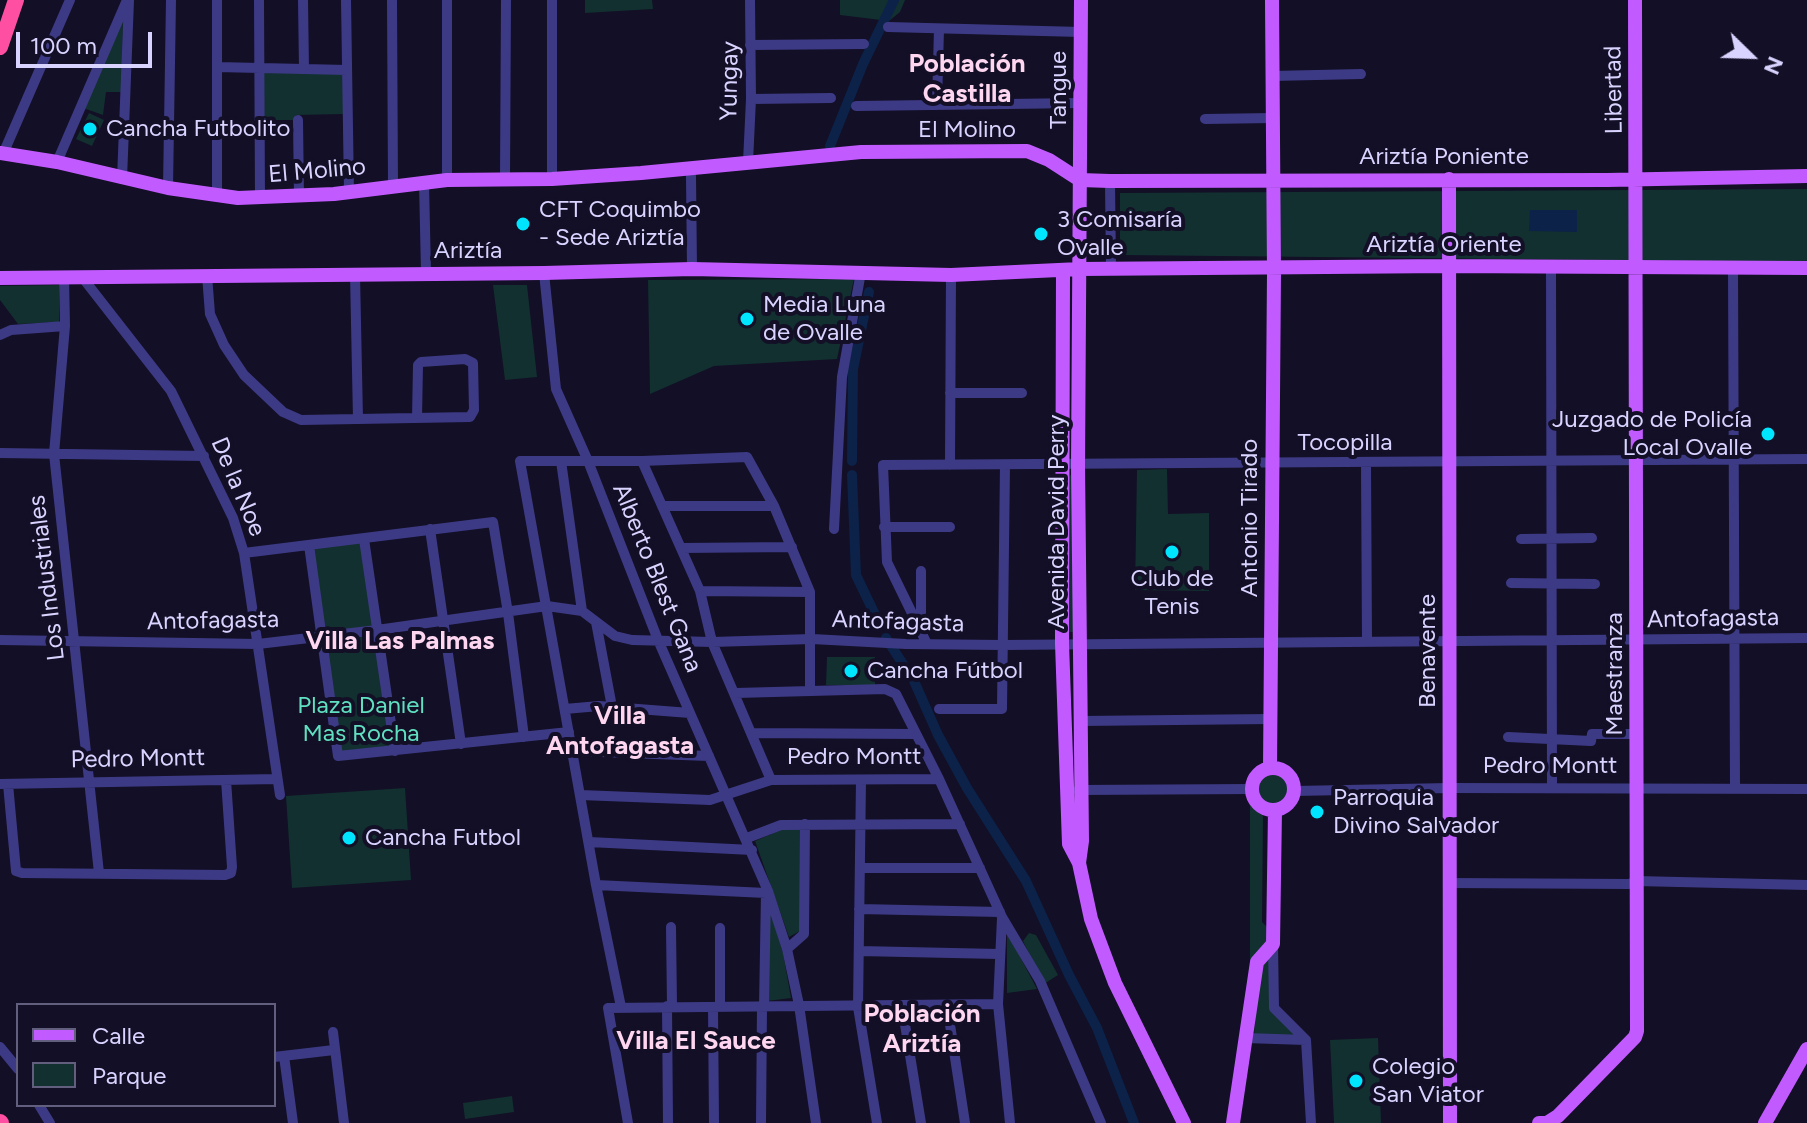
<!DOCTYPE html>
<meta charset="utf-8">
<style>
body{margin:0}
#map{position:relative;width:1807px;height:1123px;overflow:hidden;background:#130f26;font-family:Figtree,sans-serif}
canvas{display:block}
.legend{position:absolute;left:16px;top:1003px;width:260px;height:104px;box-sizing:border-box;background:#130f26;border:2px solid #625e7d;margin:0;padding:10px 14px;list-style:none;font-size:24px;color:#d9d4ff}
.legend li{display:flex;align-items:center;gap:16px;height:40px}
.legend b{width:40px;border:2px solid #625e7d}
.north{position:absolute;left:1711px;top:16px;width:80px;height:80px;-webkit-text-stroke:6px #130f26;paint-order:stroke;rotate:113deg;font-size:22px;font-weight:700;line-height:32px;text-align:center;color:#d9d4ff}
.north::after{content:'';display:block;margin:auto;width:28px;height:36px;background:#d9d4ff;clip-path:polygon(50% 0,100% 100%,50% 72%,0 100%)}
.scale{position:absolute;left:16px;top:32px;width:136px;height:36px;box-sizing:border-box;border:4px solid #d9d4ff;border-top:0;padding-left:10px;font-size:24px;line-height:28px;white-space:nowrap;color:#d9d4ff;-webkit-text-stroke:6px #130f26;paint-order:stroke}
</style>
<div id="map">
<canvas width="1807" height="1123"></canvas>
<ul class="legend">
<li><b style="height:10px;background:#c25bff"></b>Calle</li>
<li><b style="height:22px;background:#12302f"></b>Parque</li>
</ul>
<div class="north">N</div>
<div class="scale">100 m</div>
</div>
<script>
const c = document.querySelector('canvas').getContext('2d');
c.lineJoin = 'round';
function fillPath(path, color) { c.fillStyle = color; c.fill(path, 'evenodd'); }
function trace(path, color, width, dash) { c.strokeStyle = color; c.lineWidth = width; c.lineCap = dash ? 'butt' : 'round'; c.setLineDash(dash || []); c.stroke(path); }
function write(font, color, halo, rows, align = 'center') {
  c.font = font + ' Figtree,sans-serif'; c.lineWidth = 8; c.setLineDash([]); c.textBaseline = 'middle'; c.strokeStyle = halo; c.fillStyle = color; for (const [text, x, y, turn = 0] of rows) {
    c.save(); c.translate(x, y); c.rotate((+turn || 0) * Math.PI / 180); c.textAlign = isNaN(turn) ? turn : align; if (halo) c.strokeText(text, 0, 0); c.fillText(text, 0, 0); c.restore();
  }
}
fillPath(new Path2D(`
 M 585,0 L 652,0 L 653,9 L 585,13 Z
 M 840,0 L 905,0 L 900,12 L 889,21 L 840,15 Z
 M 123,15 L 122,92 L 106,92 L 103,115 L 83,108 Z
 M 262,71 L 343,72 L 344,114 L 296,115 L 295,120 L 261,120 Z
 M 89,113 L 104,120 L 92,146 L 76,139 Z
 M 1807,189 L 1807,262 L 1120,255 L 1120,193 Z
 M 854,279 L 837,359 L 714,366 L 650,394 L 648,280 Z
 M 59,285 L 59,322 L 18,324 L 0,300 L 0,286 Z
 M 493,285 L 527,285 L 537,377 L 505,380 Z
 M 1167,469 L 1168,514 L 1209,513 L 1209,591 L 1135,590 L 1137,470 Z
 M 1073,474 L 1073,632 L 1067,632 L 1067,477 Z
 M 361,542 L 374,628 L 324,634 L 312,548 Z
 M 375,633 L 392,750 L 339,756 L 324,639 Z
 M 827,657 L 875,657 L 875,685 L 826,685 Z
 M1257 789a16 16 0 1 1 32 0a16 16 0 1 1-32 0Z
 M 405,788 L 411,880 L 292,888 L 286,796 Z
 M 1250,802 L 1263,816 L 1262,922 L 1269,929 L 1267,943 L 1250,964 Z
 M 800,828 L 800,931 L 789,937 L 755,841 L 781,830 Z
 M 770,909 L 783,953 L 791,998 L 767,1001 Z
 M 1007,932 L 1037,989 L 1007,993 Z
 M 1029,933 L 1036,935 L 1058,975 L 1044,984 L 1023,941 Z
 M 1271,953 L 1271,1009 L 1298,1037 L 1254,1035 L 1259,966 Z
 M 1378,1038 L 1381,1123 L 1334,1123 L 1330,1040 Z
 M 512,1096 L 514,1112 L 465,1119 L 463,1103 Z`), '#12302f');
fillPath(new Path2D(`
 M 1530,210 L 1577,210 L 1577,232 L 1529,231 Z`), '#0c2248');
trace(new Path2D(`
 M 830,146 L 863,64 L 894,0
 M 852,461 L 853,369 L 869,292
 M 852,475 L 856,575 L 880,625
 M 886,638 L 914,681 L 938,735 L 967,788 L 1026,881 L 1069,975 L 1097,1028 L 1134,1123`), '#0c2248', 10);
trace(new Path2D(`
 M 259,0 L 260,197
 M 303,0 L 304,69
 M 346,0 L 349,192
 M 392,0 L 393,186
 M 447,0 L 447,180
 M 552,0 L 552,179
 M 888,27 L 1081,32
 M 750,45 L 864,44
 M 217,67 L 347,70
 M 1272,76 L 1361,74
 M 751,99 L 831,98
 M 937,104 L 939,29
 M 856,106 L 1081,103
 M 1205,119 L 1273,118
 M 298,120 L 299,197
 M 3,154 L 70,0
 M 57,162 L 127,0
 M 748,162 L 751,99 L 750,0
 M 691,176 L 692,269
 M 505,178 L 506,0
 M 122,179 L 129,0
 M 1110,181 L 1111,269
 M 424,182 L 426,273
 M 168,188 L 171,0
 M 217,196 L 217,0
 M 1551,267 L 1552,788
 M 1733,268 L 1735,788
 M 544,273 L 556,389 L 588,461 L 658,640 L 768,891 L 787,949 L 799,1005 L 816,1123
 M 355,274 L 358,419
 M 207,275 L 210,314 L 224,345 L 244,375 L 283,412 L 301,420 L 470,417 L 474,410 L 473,363 L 465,359 L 421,362 L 418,365 L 417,418
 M 64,277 L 65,326 L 54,454 L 99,873
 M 82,277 L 171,391 L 233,518 L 244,553 L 280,795
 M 0,335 L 11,330 L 65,326
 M 950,393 L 1022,393
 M 0,453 L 204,456
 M 561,461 L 582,611
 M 642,461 L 700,591 L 712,642 L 771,780
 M 1366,463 L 1367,642
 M 950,465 L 951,275
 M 662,506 L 774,506
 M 884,527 L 950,527
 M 430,529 L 461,744
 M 834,529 L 842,377 L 861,272
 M 364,539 L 395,751
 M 1521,539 L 1592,538
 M 309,545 L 338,756 L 569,732
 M 681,548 L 792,547
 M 244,553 L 493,522 L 508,613 L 524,737
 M 921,571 L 921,629
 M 1511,583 L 1595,584
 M 700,591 L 810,592
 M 596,622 L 612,707
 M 0,640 L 258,644 L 377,630 L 547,606 L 582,611 L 615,636 L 632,640 L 712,642 L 812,639 L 906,644 L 1003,645 L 1807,638
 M 927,644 L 887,562 L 883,465 L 1807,459
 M 736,693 L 885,689 L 896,694 L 939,779 L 1002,917 L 1040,981 L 1101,1123
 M 565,709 L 599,706 L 690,713
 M 939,709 L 1002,709 L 1005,465
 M 1080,721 L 1271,719
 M 753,733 L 916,734
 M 1508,737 L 1591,741 L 1592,734 L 1636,734
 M 573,751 L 709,756
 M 861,780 L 858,1007 L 877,1123
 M 0,784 L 277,779
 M 8,784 L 16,871 L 22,873 L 225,875 L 231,873 L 232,867 L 226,780
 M 1078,790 L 1252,789
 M 1294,791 L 1450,788 L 1807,789
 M 580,795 L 710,800 L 771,780 L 939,779
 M 747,838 L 781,825 L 960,824
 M 589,842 L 752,850
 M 860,868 L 980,868
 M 1450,883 L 1629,884 L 1636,881 L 1807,885
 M 596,885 L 766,893 L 768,891
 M 859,909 L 1000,912
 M 1002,918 L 998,1004 L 1010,1123
 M 671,927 L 672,1006
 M 1273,944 L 1274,1008 L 1306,1040 L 1311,1123
 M 787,949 L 804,934 L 805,824
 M 859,951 L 999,954
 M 947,1005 L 965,1123
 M 667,1006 L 668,1123
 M 902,1006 L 921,1123
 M 621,1007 L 596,885 L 520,461 L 642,461 L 747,457 L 774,506 L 810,592 L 810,689
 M 713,1007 L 714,1123
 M 720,1007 L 720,928
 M 764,1007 L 766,893
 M 333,1032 L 344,1123
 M 1245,1038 L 1306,1040
 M 0,1047 L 18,1069
 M 284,1056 L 293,1123
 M 274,1057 L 334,1050
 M 39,1105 L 50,1123
 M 628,1123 L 608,1008 L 998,1004
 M 761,1123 L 762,1007`), '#3d3a85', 10);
trace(new Path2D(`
 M 0,153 L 57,162 L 168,188 L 238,198 L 334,194 L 447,180 L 552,179 L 641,173 L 861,152 L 1027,151 L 1049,160 L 1080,180 L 1110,181 L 1607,180 L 1807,176
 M 1449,179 L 1450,1123
 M 1063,271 L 1062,643 L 1069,844 L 1079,863 L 1091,919 L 1115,983 L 1184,1123
 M 0,278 L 544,273 L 692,269 L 951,275 L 1080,269 L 1449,266 L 1807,268
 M 1270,768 L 1274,273 L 1272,0
 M1252 789a21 21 0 1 1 42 0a21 21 0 1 1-42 0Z
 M 1079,863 L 1082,841 L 1078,465 L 1081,0
 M 1233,1123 L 1257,962 L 1273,944 L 1275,810
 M 1539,1123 L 1547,1123 L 1558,1116 L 1635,1037 L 1637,1031 L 1635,0
 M 1765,1123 L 1807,1049`), '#c25bff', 14);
trace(new Path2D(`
 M 0,47 L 16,0
 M 0,1122 L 1,1123`), '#ff4fa3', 16);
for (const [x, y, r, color] of [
 [90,129,8,"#00e5ff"],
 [523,224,8,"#00e5ff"],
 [1041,234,8,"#00e5ff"],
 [747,319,8,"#00e5ff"],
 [1768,434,8,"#00e5ff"],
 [1172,552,8,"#00e5ff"],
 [851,671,8,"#00e5ff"],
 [1317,812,8,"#00e5ff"],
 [349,838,8,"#00e5ff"],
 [1356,1081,8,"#00e5ff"]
]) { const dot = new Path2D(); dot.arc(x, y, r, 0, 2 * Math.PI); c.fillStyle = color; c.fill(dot); trace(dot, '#130f26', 3); }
write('24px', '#d9d4ff', '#130f26', [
 ["Yungay",730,81,-89],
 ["Tangue",1059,90,-90],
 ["Libertad",1614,90,-91],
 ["El Molino",967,130],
 ["Ariztía Poniente",1444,157],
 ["El Molino",317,171,-5],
 ["Ariztía Oriente",1444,245],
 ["Ariztía",468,251],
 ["Tocopilla",1345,443],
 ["De la Noe",238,487,67],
 ["Antonio Tirado",1250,518,-90],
 ["Avenida David Perry",1057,522,-90],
 ["Los Industriales",47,578,-97],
 ["Alberto Blest Gana",657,578,68],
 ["Antofagasta",1713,619,-1],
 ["Antofagasta",213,621,-1],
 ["Antofagasta",898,622,2],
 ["Benavente",1428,651,-90],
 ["Maestranza",1615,674,-90],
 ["Pedro Montt",854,757],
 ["Pedro Montt",138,759,-1],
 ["Pedro Montt",1550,766]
]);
write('24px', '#d9d4ff', '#130f26', [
 ["Cancha Futbolito",106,129],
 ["CFT Coquimbo",539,210],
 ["- Sede Ariztía",539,238],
 ["3 Comisaría",1057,220],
 ["Ovalle",1057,248],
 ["Media Luna",763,305],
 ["de Ovalle",763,333],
 ["Juzgado de Policía",1752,420,"right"],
 ["Local Ovalle",1752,448,"right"],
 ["Club de",1172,579,"center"],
 ["Tenis",1172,607,"center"],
 ["Cancha Fútbol",867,671],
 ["Parroquia",1333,798],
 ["Divino Salvador",1333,826],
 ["Cancha Futbol",365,838],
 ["Colegio",1372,1067],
 ["San Viator",1372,1095]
], 'left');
write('24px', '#5fe0c0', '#130f26', [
 ["Plaza Daniel",361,706],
 ["Mas Rocha",361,734]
]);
write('bold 26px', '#ffd6f0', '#130f26', [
 ["Población",967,64],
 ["Castilla",967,94],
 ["Villa Las Palmas",400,641],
 ["Villa",620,716],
 ["Antofagasta",620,746],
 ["Población",922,1014],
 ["Ariztía",922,1044],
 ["Villa El Sauce",696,1041]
]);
</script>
